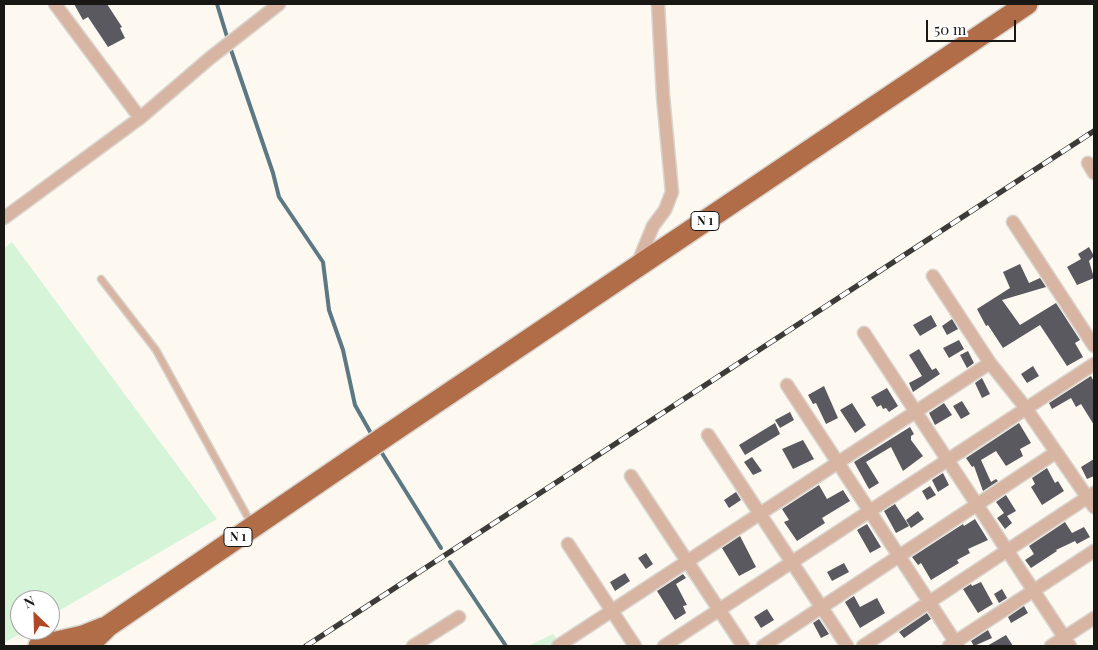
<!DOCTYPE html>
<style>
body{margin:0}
#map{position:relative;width:1098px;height:650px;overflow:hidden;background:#fdf9f1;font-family:"Playfair Display",serif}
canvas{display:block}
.frame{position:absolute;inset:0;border:5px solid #191815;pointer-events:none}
.north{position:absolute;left:10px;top:590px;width:50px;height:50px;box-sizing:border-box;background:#fff;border:1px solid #a3a3a1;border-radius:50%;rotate:336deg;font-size:14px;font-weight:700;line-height:20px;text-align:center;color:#191815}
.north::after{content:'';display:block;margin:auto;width:18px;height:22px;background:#b04825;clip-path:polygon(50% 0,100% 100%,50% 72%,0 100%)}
.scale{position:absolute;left:926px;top:20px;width:90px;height:22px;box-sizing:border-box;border:2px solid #191815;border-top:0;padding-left:6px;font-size:15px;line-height:18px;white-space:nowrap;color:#191815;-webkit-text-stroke:4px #fff;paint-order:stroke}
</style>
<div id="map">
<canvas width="1098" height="650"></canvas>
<div class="frame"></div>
<div class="north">N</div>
<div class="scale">50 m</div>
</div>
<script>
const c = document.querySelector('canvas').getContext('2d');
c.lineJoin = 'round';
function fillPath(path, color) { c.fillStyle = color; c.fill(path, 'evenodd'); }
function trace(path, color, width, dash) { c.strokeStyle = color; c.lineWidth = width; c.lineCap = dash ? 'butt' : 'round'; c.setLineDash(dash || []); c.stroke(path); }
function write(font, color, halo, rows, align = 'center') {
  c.font = font + ' "Playfair Display",serif'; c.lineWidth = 5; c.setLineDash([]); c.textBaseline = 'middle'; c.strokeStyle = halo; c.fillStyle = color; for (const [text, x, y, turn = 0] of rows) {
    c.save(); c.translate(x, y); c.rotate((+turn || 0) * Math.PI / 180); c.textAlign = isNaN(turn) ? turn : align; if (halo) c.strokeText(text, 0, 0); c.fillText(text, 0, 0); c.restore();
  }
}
fillPath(new Path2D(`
 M 12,242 L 217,519 L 50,616 L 50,600 L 20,600 L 20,630 L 26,630 L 4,643 L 4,248 Z
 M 553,634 L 562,646 L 528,646 Z`), '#d5f4d8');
trace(new Path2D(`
 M 217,4 L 228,40
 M 230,47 L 273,173 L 279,197 L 323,262 L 329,310 L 343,350 L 355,405 L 373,437
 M 380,450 L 441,548
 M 450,562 L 506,646`), '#5c7882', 4);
fillPath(new Path2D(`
 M 74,4 L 107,4 L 122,27 L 120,28 L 125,38 L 108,47 L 88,17 L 83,20 Z
 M 1089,247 L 1094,256 L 1089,261 L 1094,278 L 1077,285 L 1067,267 L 1081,259 L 1078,254 Z
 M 1020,264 L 1029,283 L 1040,278 L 1046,287 L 1002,300 L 1020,325 L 1056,303 L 1080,340 L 1075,343 L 1083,357 L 1067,366 L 1040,325 L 1003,348 L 988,325 L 986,326 L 977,309 L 1010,288 L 1003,272 Z
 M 931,315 L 937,326 L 920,336 L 913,325 Z
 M 952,319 L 958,329 L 947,335 L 942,326 Z
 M 959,340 L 964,349 L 949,358 L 943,348 Z
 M 919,349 L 932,370 L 936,368 L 940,374 L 913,392 L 909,383 L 922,376 L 909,355 Z
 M 968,351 L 974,363 L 967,368 L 960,355 Z
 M 1033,366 L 1039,376 L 1027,383 L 1021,374 Z
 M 1091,376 L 1094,382 L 1094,425 L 1081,404 L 1076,407 L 1071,398 L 1052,409 L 1049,403 Z
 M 982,378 L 990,394 L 982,398 L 975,383 Z
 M 824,386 L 838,418 L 826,424 L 816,403 L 813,404 L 808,395 Z
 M 887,388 L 898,406 L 889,412 L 886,408 L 883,409 L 881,405 L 877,407 L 871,397 Z
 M 962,401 L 970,414 L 961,419 L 953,406 Z
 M 852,403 L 866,425 L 855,433 L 840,410 Z
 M 944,403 L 952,415 L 935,425 L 929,413 Z
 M 790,412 L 794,420 L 780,428 L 775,420 Z
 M 775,423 L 780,434 L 745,455 L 739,445 Z
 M 1019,423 L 1031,443 L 1020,449 L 1023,456 L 1006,466 L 996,451 L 981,460 L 991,482 L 996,479 L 998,481 L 983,491 L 974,466 L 972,467 L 966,458 Z
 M 910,427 L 914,434 L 911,436 L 911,440 L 923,456 L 903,471 L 891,447 L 866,462 L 879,483 L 869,489 L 854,462 Z
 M 803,440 L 814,459 L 793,469 L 782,449 Z
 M 752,457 L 762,471 L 753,475 L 744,462 Z
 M 1094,459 L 1094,476 L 1087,479 L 1081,467 Z
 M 1047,468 L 1055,483 L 1058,481 L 1064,491 L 1042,505 L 1031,487 L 1035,484 L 1032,478 Z
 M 943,473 L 949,485 L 938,492 L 932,480 Z
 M 819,485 L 827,499 L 843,490 L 850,501 L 822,518 L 825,523 L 797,541 L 784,522 L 789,520 L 782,509 Z
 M 930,486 L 936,495 L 927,500 L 922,491 Z
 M 736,492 L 741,500 L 729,508 L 724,500 Z
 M 1006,495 L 1016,511 L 1007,516 L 1012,523 L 1005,529 L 997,518 L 1004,513 L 996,502 Z
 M 895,504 L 909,526 L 896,533 L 884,511 Z
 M 918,511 L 924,519 L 911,528 L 906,520 Z
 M 975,519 L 988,540 L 968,549 L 970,553 L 957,560 L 959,563 L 931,580 L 921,563 L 918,565 L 912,557 L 963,524 L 964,526 Z
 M 1065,522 L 1072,533 L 1084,527 L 1090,537 L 1077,544 L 1075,541 L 1056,550 L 1057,551 L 1031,568 L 1025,560 L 1034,554 L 1029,546 Z
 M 867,524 L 881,547 L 870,553 L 857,530 Z
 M 740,536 L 756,567 L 739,576 L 722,548 Z
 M 646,553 L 653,564 L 646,569 L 638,558 Z
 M 844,563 L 849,572 L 832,581 L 827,572 Z
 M 625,573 L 630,581 L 615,591 L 610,582 Z
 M 683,574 L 686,578 L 676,584 L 687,605 L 683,606 L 686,613 L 675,620 L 657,591 Z
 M 981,582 L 993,604 L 978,613 L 963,589 L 971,584 L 972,586 Z
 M 1002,589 L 1007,598 L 999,603 L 994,594 Z
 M 854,596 L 860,607 L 877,598 L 885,613 L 860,628 L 845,602 Z
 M 1024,606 L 1028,613 L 1011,623 L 1008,617 Z
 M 767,609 L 774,620 L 761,628 L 754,617 Z
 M 927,613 L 931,619 L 904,638 L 899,632 Z
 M 819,619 L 829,634 L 821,638 L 813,623 Z
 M 988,630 L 992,638 L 974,646 L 971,641 Z
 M 1006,635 L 1013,646 L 987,646 Z`), '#5a5960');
const service = new Path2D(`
 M 101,279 L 156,350 L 251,523`);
const minor = new Path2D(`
 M 55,4 L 140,118
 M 1088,163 L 1094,173
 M 4,218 L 140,118 L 210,58 L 279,4
 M 1013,222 L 1094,346
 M 637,265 L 653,226 L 665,210 L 672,192 L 663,96 L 658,4
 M 933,276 L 990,363 L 1025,407 L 1094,507
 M 864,333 L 1070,646
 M 787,385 L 958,646
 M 708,435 L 847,646
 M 631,476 L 743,646
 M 568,544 L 635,646
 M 413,646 L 459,617
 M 558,646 L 990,363
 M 664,646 L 1094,364
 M 763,646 L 1055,453
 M 863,646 L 1094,493
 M 949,646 L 1094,551
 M 1051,646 L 1094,618`);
const trunk = new Path2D(`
 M 39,646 L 83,636 L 103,628
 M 88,646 L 108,626 L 383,438 L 1027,4`);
trace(service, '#d9d5ce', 9);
trace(minor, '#d9d5ce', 15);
trace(trunk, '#d9d5ce', 24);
trace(service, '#d8b4a2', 6);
trace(minor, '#d8b4a2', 12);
trace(trunk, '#b16c48', 21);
const rail = new Path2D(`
 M 306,646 L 1094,131`);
trace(rail, '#3c3b37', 5.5);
trace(rail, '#fff', 4, [11]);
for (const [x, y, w] of [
 [705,221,28],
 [238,537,28]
]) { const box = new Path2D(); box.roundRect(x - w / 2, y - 9.5, w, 19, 4); c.fillStyle = '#fff'; c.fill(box); trace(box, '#191815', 1); }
write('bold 12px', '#191815', null, [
 ["N 1",705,221],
 ["N 1",238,537]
]);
</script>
